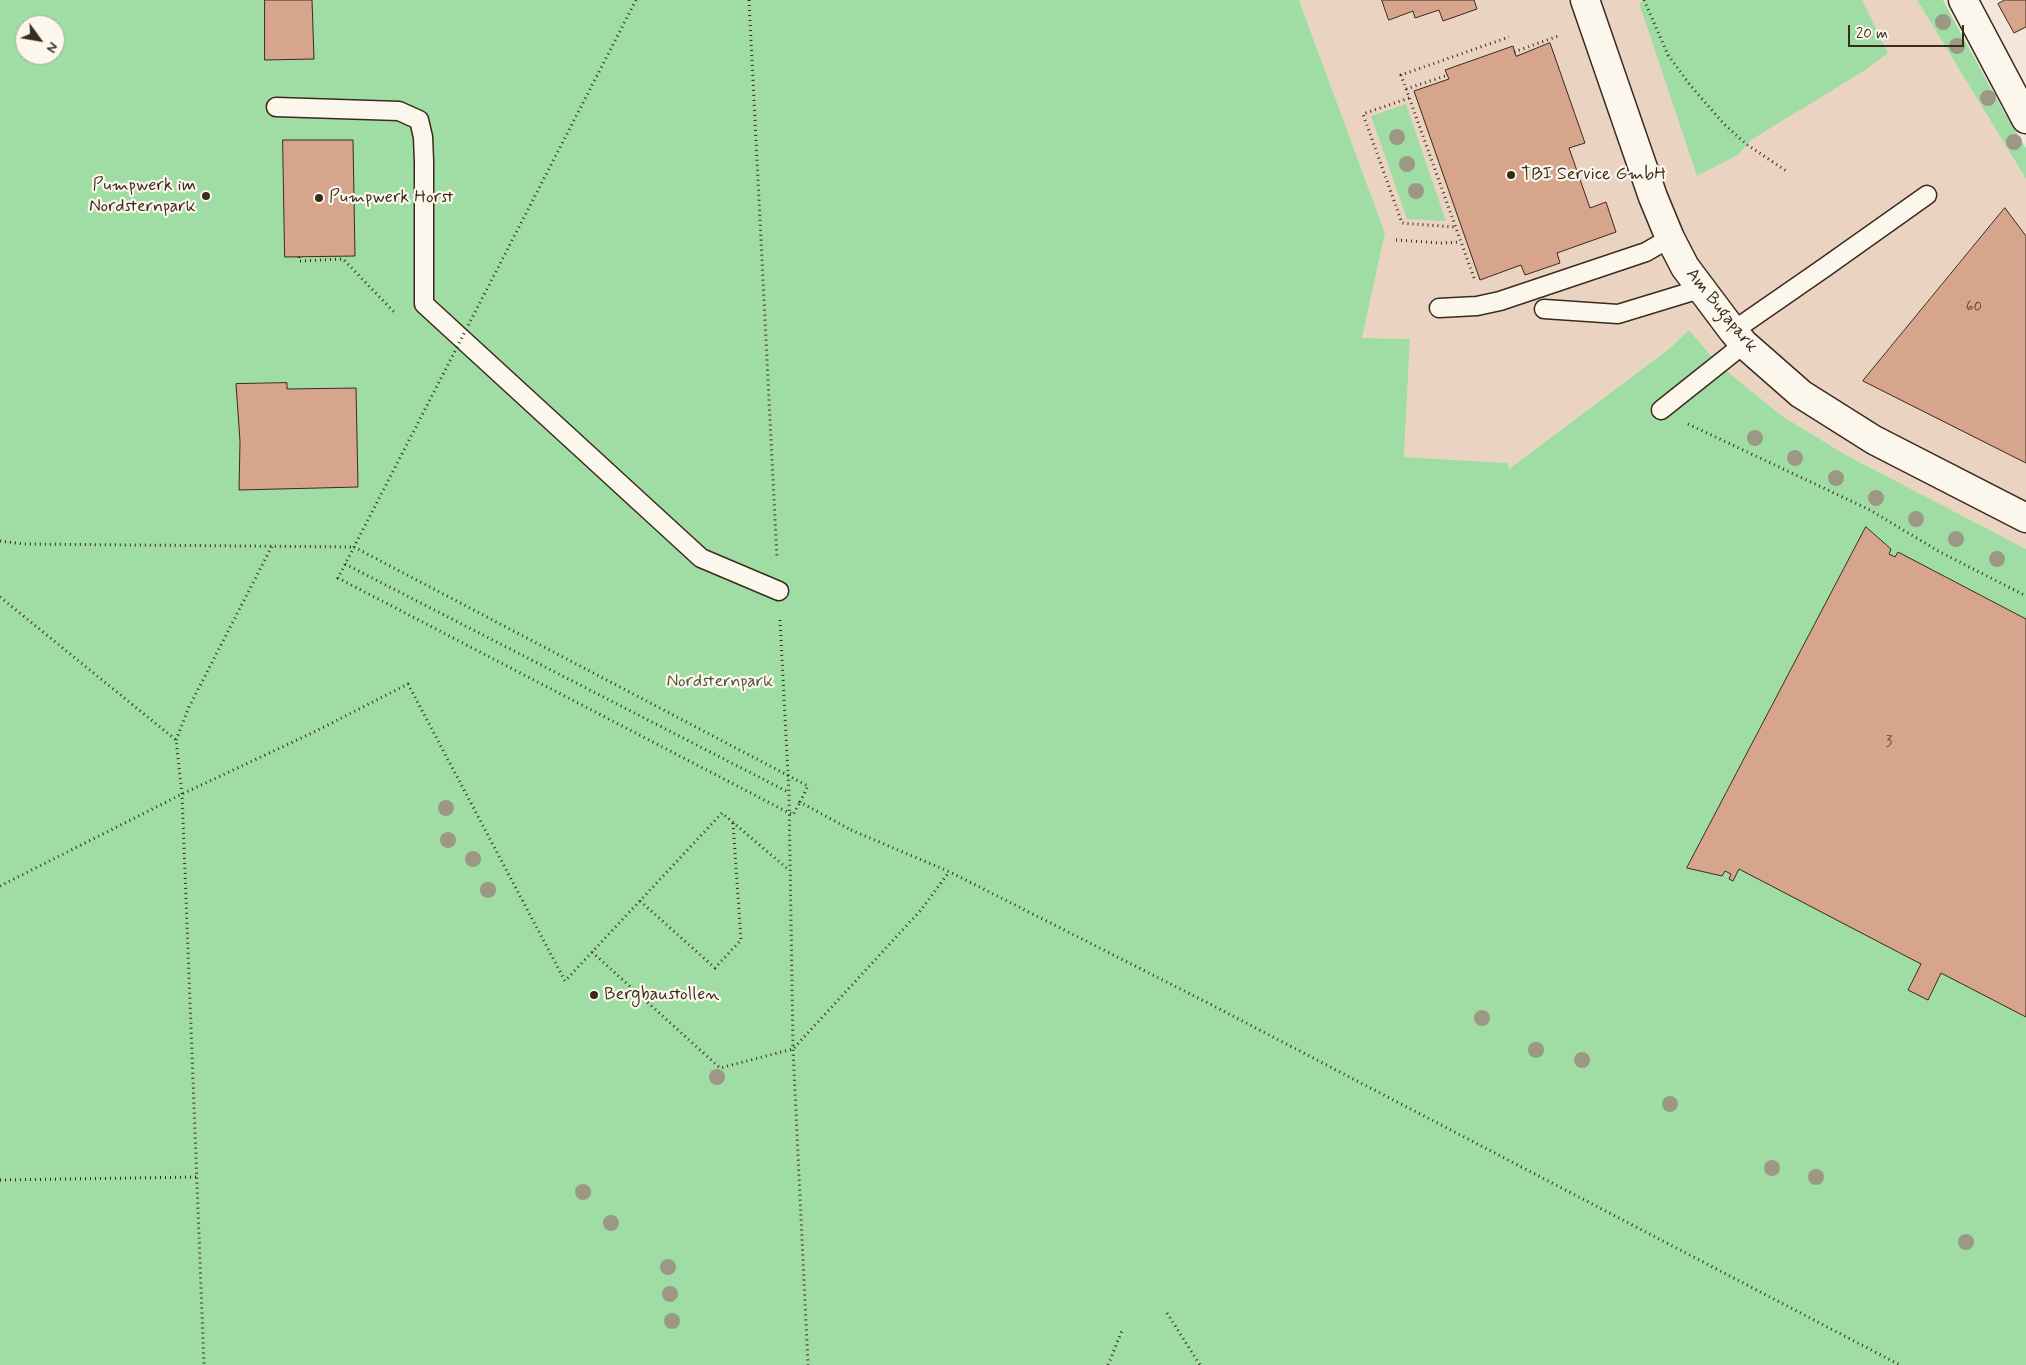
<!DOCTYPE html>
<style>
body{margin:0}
#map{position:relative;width:2026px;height:1365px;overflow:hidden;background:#f4e7d9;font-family:Mynerve,sans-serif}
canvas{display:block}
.north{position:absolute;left:15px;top:15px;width:50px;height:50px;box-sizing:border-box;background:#fbf7ec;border:1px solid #aea59a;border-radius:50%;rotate:122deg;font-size:14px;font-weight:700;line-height:20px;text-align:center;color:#3b2a1e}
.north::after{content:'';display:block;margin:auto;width:18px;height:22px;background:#3b2a1e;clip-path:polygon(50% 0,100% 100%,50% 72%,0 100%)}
.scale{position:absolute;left:1848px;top:25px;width:116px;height:22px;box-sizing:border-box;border:2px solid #3b2a1e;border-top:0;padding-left:6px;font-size:15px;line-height:18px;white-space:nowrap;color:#3b2a1e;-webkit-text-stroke:4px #fbf7ec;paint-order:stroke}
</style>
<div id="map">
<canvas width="2026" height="1365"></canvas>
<div class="north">N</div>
<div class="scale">20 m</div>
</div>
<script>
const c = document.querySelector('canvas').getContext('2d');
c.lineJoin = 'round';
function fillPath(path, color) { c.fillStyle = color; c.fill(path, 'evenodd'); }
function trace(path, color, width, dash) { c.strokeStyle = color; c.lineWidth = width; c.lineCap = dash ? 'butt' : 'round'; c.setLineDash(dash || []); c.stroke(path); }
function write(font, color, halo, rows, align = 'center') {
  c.font = font + ' Mynerve,sans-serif'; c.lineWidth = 4.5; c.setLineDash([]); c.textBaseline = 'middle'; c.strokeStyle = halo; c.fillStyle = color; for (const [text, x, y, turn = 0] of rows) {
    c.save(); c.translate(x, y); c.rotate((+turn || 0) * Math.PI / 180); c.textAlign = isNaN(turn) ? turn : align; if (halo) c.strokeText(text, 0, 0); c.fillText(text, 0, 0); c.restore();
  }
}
fillPath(new Path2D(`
 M 1299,0 L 1917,0 L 2026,179 L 2026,549 L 1846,455 L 1782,416 L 1718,364 L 1689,330 L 1670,348 L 1508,470 L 1507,463 L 1404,457 L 1410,339 L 1362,338 L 1385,233 Z`), '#ebd3c2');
fillPath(new Path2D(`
 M 0,0 L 1299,0 L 1385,233 L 1362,338 L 1410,339 L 1404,457 L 1508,463 L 1509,469 L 1670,348 L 1689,330 L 1718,364 L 1782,416 L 1846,455 L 2026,549 L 2026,1365 L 0,1365 ZM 25,25 L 55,25 L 55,55 L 25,55 Z
 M 1646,0 L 1862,0 L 1888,53 L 1862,72 L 1751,140 L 1738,155 L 1697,176 L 1639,3 Z
 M 1917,0 L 1943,0 L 2005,114 L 2026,148 L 2026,179 Z
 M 1406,104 L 1446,221 L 1407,219 L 1371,116 Z`), '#a0dda5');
const building = new Path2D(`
 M 265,0 L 312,0 L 314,59 L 265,60 Z
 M 1382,0 L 1474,0 L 1477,9 L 1443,21 L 1439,10 L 1415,18 L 1413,11 L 1389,20 Z
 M 2005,0 L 2026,0 L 2026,27 L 2014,33 L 1998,4 Z
 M 1550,43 L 1585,143 L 1569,148 L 1590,208 L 1606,202 L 1616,232 L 1557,253 L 1560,263 L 1525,275 L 1521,265 L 1480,280 L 1414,91 L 1449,79 L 1445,70 L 1513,46 L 1516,56 Z
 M 283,140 L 353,140 L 355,256 L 285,257 Z
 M 2005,208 L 2026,236 L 2026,463 L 1863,381 Z
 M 287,383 L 287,389 L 356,388 L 358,487 L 239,490 L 240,441 L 236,384 Z
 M 1866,527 L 1891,549 L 1889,554 L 1895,557 L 1898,552 L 2026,619 L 2026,1017 L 1941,973 L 1928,1000 L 1908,990 L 1921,964 L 1739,869 L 1733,881 L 1729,879 L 1731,874 L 1725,871 L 1722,876 L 1687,868 Z`);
fillPath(building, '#d7a58b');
trace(building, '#3b2a1e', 1);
const lane = new Path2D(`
 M 276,107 L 399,111 L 419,120 L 423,137 L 424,161 L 424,304 L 701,558 L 779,591
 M 1439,308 L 1477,306 L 1500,301 L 1646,252 L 1670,238
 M 1544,309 L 1618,314 L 1700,289
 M 1733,331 L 1824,268 L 1927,195
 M 1661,410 L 1744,344`);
const street = new Path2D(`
 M 1585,0 L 1653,197 L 1670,238 L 1685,267 L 1733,331 L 1744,344 L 1801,394 L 1874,440 L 2026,518
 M 1963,0 L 2026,119`);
trace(lane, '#3b2a1e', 21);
trace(street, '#3b2a1e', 31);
trace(new Path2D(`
 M 749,0 L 777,559
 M 1644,0 L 1668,55 L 1690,85 L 1724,124 L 1746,144 L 1788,172
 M 1514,52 L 1561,35
 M 1406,89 L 1448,75
 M 1409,98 L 1363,114 L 1402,223 L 1454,227
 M 1396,240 L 1441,243 L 1460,242
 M 299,257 L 299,261 L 343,259 L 394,312
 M 1474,278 L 1401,75 L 1509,37
 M 1688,424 L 1870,510 L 1940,552 L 2026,596
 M 0,541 L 24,544 L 354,547
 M 345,564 L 788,792
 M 0,597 L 176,740 L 182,794 L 204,1365
 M 780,620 L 789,793 L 793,1049 L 808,1365
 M 176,740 L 189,707 L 272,546
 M 851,830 L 950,872 L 1208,1003 L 1900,1365
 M 0,886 L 182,794 L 314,732 L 408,684 L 565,981 L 722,813 L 789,870
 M 640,901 L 715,968 L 741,940 L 733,823
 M 592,952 L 720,1068 L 793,1049 L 921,910 L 949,872
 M 0,1180 L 197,1177
 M 1167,1313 L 1200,1365
 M 1108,1365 L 1123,1328`), '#3b2a1e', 3, [1, 4]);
trace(lane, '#fbf7ec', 18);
trace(street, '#fbf7ec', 28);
trace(new Path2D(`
 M 636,0 L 338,578 L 793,815 L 800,802
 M 354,547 L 808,786 L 800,802 L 851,830`), '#3b2a1e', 3, [1, 4]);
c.fillStyle = '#9c9885';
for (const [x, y] of [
 [1943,22],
 [1957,46],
 [1988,98],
 [1397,137],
 [2014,142],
 [1407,164],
 [1416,191],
 [1755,438],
 [1795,458],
 [1836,478],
 [1876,498],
 [1916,519],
 [1956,539],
 [1997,559],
 [446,808],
 [448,840],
 [473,859],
 [488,890],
 [1482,1018],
 [1536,1050],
 [1582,1060],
 [717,1077],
 [1670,1104],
 [1772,1168],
 [1816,1177],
 [583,1192],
 [611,1223],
 [1966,1242],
 [668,1267],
 [670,1294],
 [672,1321]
]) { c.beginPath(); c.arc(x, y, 8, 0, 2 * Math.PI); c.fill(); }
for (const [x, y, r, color] of [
 [1511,175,5,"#3b2a1e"],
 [206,196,5,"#3b2a1e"],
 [319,198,5,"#3b2a1e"],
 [594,995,5,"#3b2a1e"]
]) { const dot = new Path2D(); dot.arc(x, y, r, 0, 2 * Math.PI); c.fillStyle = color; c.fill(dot); trace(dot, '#fbf7ec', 2); }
write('15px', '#624939', null, [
 ["60",1974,308],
 ["3",1889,743]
]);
write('18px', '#3b2a1e', '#fbf7ec', [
 ["TBI Service GmbH",1521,175],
 ["Pumpwerk im",196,186,"right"],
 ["Nordsternpark",196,207,"right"],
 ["Pumpwerk Horst",329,198],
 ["Bergbaustollen",604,995]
], 'left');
write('18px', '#3b2a1e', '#fbf7ec', [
 ["Am Bugapark",1721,311,51]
]);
write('18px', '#545740', '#fbf7ec', [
 ["Nordsternpark",720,682]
]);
</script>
